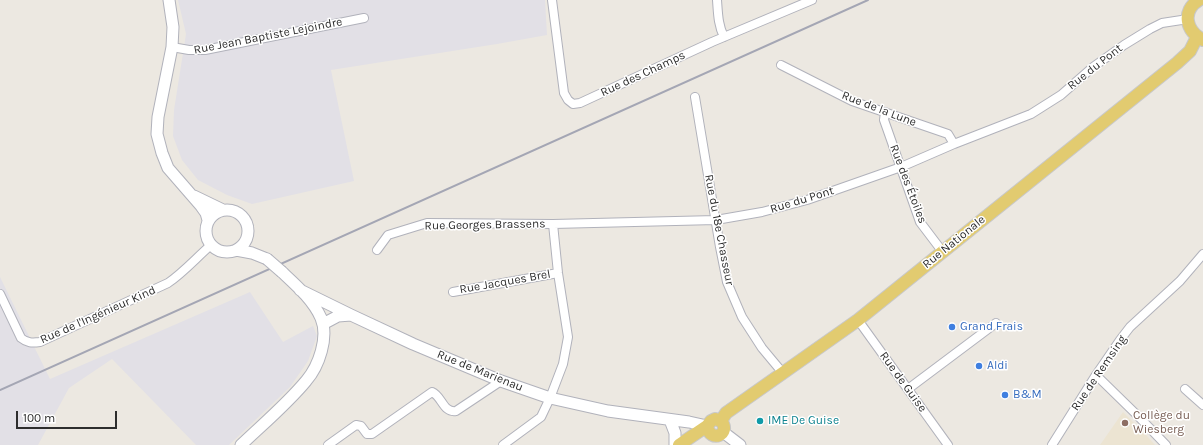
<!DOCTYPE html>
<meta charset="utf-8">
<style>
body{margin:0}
#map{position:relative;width:1203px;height:445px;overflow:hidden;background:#ece8e1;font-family:Karla,sans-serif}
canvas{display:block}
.scale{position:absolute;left:16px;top:411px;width:101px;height:18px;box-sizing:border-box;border:2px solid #2d2d2d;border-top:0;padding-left:5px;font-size:12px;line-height:14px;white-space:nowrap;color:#2d2d2d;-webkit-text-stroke:3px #fff;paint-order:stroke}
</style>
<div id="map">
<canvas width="1203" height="445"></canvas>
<div class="scale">100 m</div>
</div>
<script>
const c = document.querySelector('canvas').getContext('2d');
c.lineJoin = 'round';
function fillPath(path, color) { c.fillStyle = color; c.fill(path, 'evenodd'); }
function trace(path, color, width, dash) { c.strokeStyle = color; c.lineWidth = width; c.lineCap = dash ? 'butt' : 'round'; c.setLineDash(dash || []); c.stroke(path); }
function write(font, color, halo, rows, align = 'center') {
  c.font = font + ' Karla,sans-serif'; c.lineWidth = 3; c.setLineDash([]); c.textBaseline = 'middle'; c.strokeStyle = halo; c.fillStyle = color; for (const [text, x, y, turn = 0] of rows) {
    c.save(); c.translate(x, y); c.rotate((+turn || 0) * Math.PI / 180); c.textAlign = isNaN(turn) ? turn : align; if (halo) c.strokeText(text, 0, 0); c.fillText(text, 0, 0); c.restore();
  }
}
fillPath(new Path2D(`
 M 178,0 L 545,0 L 547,35 L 497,44 L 331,70 L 354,181 L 252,204 L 227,195 L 198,180 L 182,160 L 173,136 L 174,110 L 186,34 Z
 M 0,277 L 50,379 L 250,292 L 283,342 L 313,326 L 317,336 L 308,361 L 290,387 L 229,445 L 196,445 L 112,359 L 69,388 L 38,445 L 0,445 Z`), '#e2e0e6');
fillPath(new Path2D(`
 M 1123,412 L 1146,435 L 1155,445 L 1100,445 Z`), '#ece4d2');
const street = new Path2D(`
 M 552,0 L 564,93 L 568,100 L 573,104 L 580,103 L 712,42 L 812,0
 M 717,0 C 718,13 718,25 724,37
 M 172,47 L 189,50 L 205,50 L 364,18
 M 781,65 L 852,101 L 948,134 L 954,144
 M 695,97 L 720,247 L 727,282 L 742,317 L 762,348 L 782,372
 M 885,112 L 884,120 L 920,222 L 942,251
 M 377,250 L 388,235 L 427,223 L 553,224 L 716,220 L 762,212 L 807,200 L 901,167 L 954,144 L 1031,114 L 1061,95 L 1093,67 L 1124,45 L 1150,29 L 1162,23 L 1188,19
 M 453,292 L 558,273
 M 0,294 L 21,338 C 27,343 32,343 40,342 L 168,283 C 184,272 196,258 211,245
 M 858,320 L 948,445
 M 1096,375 L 1138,416 L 1166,445
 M 908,389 L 996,323
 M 1185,389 L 1203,405
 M 328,445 L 356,425 L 361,426 L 367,434 L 372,434 L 432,392 C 442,396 443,413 456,411 L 501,381
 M 503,445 L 541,417 L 550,398 L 563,364 L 568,337 L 558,273 L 553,224
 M 1052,445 L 1096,375 L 1120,340 L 1130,327 L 1180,281 L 1203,254`);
const secondary = new Path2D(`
 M 169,0 L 173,27 L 172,47 L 158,117 L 157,134 L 162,153 L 168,168 L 201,206 L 206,213 L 208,220
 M 194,196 L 223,210
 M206 231a21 21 0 1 1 42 0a21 21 0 1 1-42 0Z
 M 236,250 L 252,253 L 267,259
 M 300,290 L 351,315 L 413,344 L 501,381 L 550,398 L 608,411 L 689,422 L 707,426
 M 323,324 L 338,316 L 351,315
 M 670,420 L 675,433 L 675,445
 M 723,432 L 740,445
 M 241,445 C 263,424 287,404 306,381 C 319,366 329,337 321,318 C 313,300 297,286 282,272`);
const primary = new Path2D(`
 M 1199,0 C 1181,11 1186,31 1203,40
 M 721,421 L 726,413 L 858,320 L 1177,63 L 1190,51 L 1197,37
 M 707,426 C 710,444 732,434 721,421
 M 679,445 L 707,426 L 711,421 L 715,419 L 721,421`);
trace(street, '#b1b2bb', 10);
trace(secondary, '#b1b2bb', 13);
trace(primary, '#c8c8c8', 14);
trace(street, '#fff', 8);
trace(secondary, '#fff', 11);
trace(primary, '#e2cb70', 12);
trace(new Path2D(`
 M 0,390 L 868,0`), '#a4a6b4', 2);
const secondaryBridge = new Path2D(`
 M 267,259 L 282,272`);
trace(secondaryBridge, '#b1b2bb', 13, []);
trace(secondaryBridge, '#fff', 11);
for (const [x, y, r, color] of [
 [952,327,4,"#3f7fe0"],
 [979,366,4,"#3f7fe0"],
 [1005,395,4,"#3f7fe0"],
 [760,421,4,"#0f9aa8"],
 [1125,423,4,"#8d6e63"]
]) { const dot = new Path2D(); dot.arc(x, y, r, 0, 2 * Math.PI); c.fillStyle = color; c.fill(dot); trace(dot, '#fff', 1.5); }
write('12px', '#2d2d2d', '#fff', [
 ["Rue Jean Baptiste Lejoindre",268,36,-11],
 ["Rue du Pont",1095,67,-38],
 ["Rue des Champs",643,74,-25],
 ["Rue de la Lune",879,109,21],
 ["Rue des Étoiles",908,184,69],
 ["Rue du Pont",802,200,-17],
 ["Rue Georges Brassens",485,225,-1],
 ["Rue du 18e Chasseur",719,230,79],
 ["Rue Nationale",954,242,-39],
 ["Rue Jacques Brel",505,282,-10],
 ["Rue de l'Ingénieur Kind",98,315,-24],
 ["Rue de Marienau",480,371,22],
 ["Rue de Remsing",1099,373,-56],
 ["Rue de Guise",903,382,54]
]);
write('12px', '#366cbe', '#fff', [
 ["Grand Frais",960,327],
 ["Aldi",987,366],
 ["B&M",1013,395]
], 'left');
write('12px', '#785e54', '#fff', [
 ["Collège du",1133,416],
 ["Wiesberg",1133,430]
], 'left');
write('12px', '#0d838f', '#fff', [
 ["IME De Guise",768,421]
], 'left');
</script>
